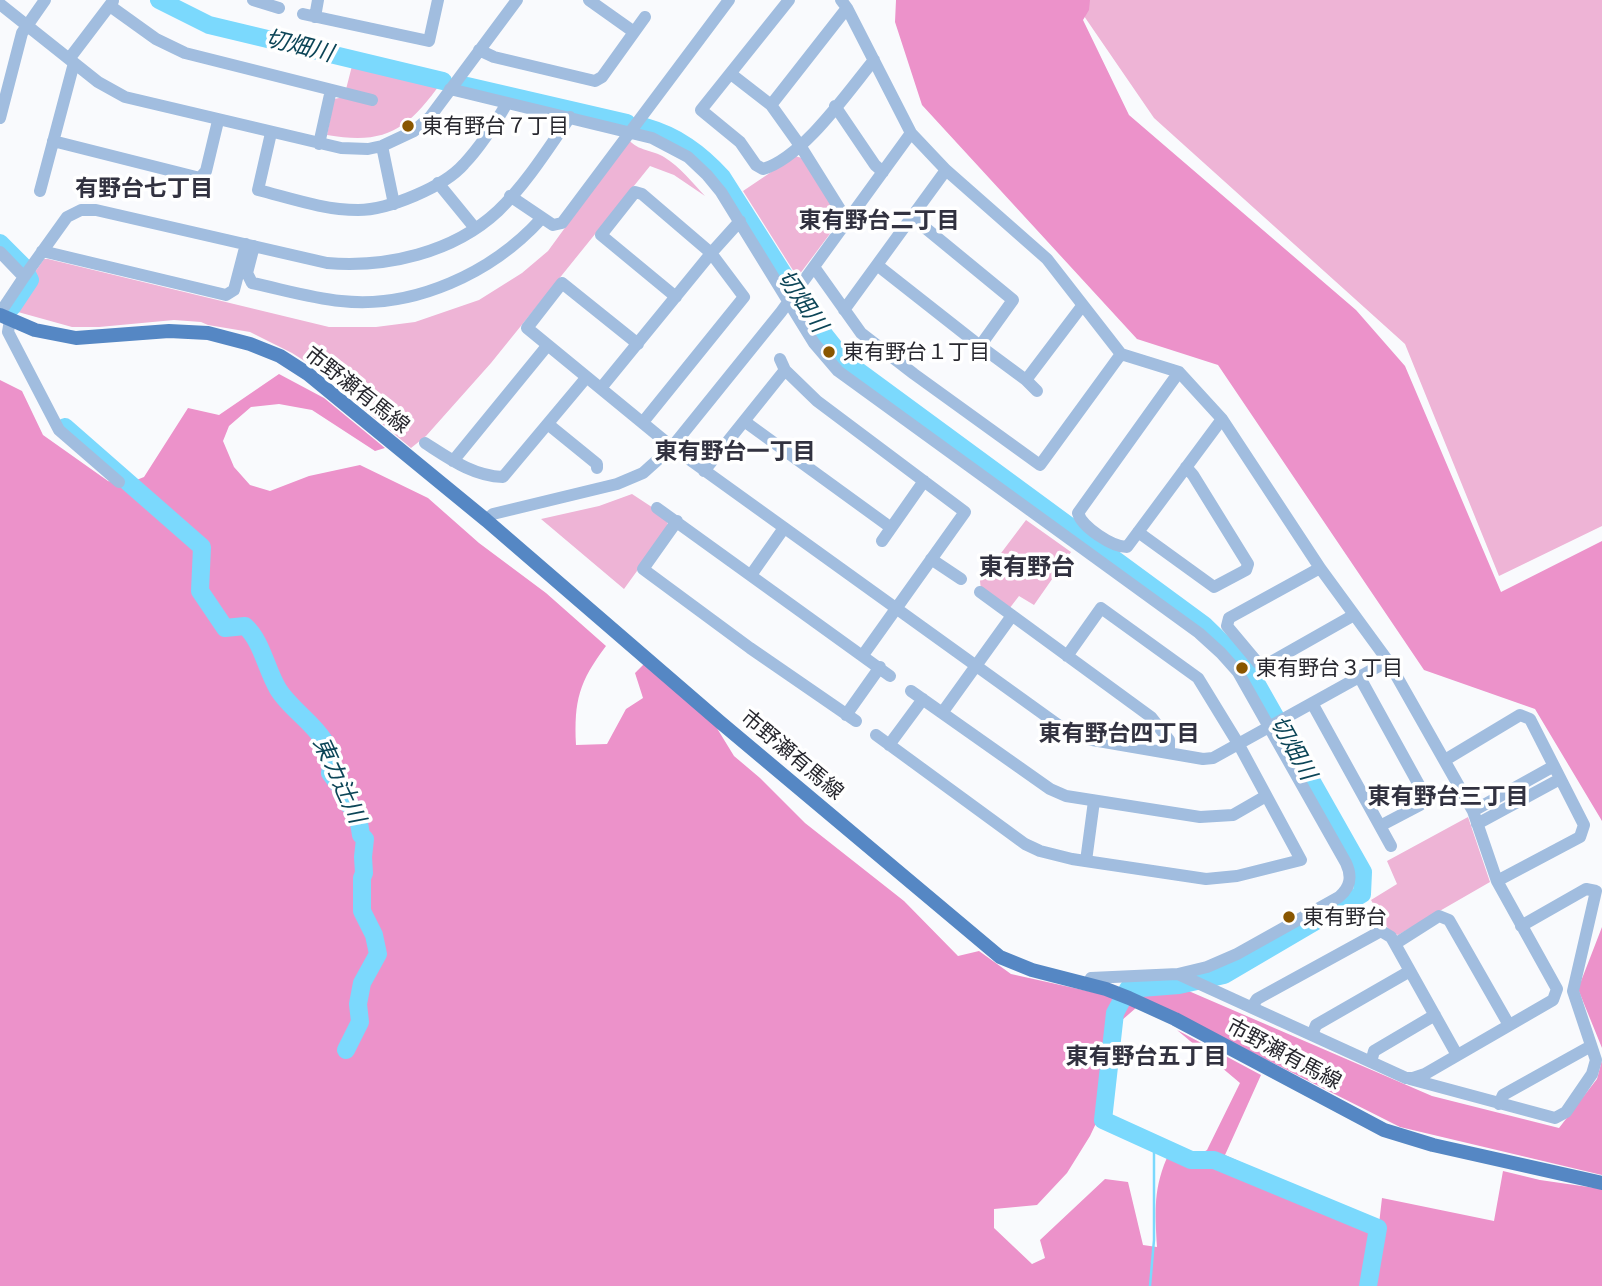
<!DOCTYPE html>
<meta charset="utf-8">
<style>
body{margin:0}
canvas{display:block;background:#f9fafd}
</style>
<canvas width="1602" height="1286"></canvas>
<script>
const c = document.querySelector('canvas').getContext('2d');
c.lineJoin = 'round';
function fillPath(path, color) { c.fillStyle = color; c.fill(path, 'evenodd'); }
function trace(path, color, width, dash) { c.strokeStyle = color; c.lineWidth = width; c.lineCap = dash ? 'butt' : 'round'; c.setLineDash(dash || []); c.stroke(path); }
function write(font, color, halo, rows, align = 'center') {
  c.font = font + ' "Golos Text","Noto Sans JP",sans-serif'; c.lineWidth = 7; c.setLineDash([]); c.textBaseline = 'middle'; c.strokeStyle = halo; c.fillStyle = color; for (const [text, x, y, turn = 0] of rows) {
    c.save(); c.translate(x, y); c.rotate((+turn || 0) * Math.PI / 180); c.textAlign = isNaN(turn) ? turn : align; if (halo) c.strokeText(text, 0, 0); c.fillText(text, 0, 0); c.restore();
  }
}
fillPath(new Path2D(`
 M 1073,0 L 1602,0 L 1602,526 L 1499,576 L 1405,344 L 1154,118 Z
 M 353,62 L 441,83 C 407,130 386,145 327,135 L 334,99 L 344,97 Z
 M 629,140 C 638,151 653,150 664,157 C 680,167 692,182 705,196 L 674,175 L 650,166 L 491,363 L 426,436 L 411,448 L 314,367 L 292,353 L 250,332 L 208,325 L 201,322 L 174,320 L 99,327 L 72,327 L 18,312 L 11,307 L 44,259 L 48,259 L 329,327 L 376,327 L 415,322 L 479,300 L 522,273 L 548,251 Z
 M 795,156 L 802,158 L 837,211 L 838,223 L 799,275 L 796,275 L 743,191 Z
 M 632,494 L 667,517 L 668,528 L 624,589 L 541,519 L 599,506 Z
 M 1026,520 L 1071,552 L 1034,605 L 1019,596 L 1009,609 L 981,590 L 980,581 Z
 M 1468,817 L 1490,882 L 1398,935 L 1390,932 L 1371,900 L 1397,884 L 1387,861 Z`), '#eeb4d6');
fillPath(new Path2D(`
 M 896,0 L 1090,0 L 1089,10 L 1083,20 L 1129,115 L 1356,310 L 1405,366 L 1501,592 L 1602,541 L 1602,821 L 1535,709 L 1424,670 L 1218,365 L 1137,339 L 922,105 L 895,22 Z
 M 279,374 L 324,398 L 385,448 L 375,451 L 312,410 L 279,404 L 251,407 L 229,426 L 223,441 L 234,467 L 250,485 L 270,491 L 309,476 L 360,465 L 428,498 L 479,543 L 546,593 L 606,646 C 579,682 574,700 576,745 L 607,744 L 626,709 L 643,698 L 635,673 L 645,663 L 715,725 L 734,756 L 760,778 L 805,823 L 904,901 L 958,956 L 979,951 L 1011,974 L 1110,996 L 1137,1007 L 1121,1021 L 1108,1098 L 1090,1136 L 1067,1173 L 1037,1205 L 994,1209 L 994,1228 L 1032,1264 L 1045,1258 L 1040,1240 L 1105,1179 L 1128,1182 L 1143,1245 L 1157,1247 C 1155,1210 1153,1188 1169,1153 L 1187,1161 L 1207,1150 L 1240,1083 L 1177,1030 L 1261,1075 L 1225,1155 L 1379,1224 L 1382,1198 L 1494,1221 L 1503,1171 L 1540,1180 L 1602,1189 L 1602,1286 L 0,1286 L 0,380 L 22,391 L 43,435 L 108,481 L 124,485 L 144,477 L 188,408 L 219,415 Z
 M 1602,927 L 1602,1048 L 1578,989 Z
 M 1184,989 L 1432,1096 L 1559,1128 L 1597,1079 L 1602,1060 L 1602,1175 L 1400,1127 L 1132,992 Z`), '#ec92ca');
trace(new Path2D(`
 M 1150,1286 L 1154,1240 L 1154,1143`), '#7bd9fd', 2.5);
trace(new Path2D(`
 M 159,0 L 209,25 L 443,81
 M 467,86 L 627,123
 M 645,127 C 677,136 700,153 722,177 L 812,319 L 846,362 L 1204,625 L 1243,663 L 1255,681 L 1363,872 L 1362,894 L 1224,975 L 1179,985 L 1128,989 L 1115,1013 L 1103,1120 L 1191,1160 L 1214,1160 L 1378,1228 L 1368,1286
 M 0,243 L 23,266 L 30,280 L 12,307
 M 65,427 L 202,547 L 200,591 L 225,628 L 245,626 C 262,641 266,669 278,689 C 294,716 339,736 330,773 L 344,792 L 348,804 L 357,811 L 361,835 L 365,839 L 363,857 L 364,873 L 362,878 L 362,911 L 374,935 L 378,954 L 362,983 L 358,1004 L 360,1022 L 346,1050`), '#7bd9fd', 18);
trace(new Path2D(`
 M 253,0 L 279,8
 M 589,0 L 634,32
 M 789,0 L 701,110 L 740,142 L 756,165 L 763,169 C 803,157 847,93 874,60
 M 841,0 L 847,8 L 911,133 L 946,170 L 1047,259 L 1121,354 L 1179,372 L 1222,419 L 1320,568 L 1388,661 L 1473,811 L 1497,881 L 1557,989 L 1553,1000 L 1425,1074 L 1413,1078 L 1406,1078 L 1178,974
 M 0,4 L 98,82 L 125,97 L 341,148 L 368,149 L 382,146 L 414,131 L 430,117 L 517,0
 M 110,6 L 156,39 L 185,53 L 372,100
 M 303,14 L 429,41 L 438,0
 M 315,17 L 318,0
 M 479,50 L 494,57 L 595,81 L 602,77 L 645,17
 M 69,59 L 113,1
 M 731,74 L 771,105 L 801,147 L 841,211 L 850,218
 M 450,89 L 652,138 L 688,157 L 707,175 L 721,192 L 814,343 L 838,371 L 1199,633 L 1221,653 L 1238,672 L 1346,863 C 1352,876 1351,887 1339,897 L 1237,954 L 1207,967 L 1178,974 L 1091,978 L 1088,984
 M 771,105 L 847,8
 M 835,106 L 875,165 L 883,172
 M 0,118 L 22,33 L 45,0
 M 271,133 L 258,190 C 290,198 324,210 358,210 C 388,210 444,187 464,164 C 480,147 495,124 507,103
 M 53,141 L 200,178 L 206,171 L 218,121
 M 319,144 L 331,90
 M 382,146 L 394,204
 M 438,183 L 474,227
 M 40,191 L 74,63
 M 510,196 L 553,225 L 562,223 L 729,0
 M 254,246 L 247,273 L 252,283 C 281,289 311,298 341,301 C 414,309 492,273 541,219
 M 42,251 L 226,295 L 234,290 L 246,244
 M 0,252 L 24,277 L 0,313
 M 877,265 L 980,346 L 1013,300 L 912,217
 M 814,267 L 861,333 L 914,374 L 1040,465 L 1121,354
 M 24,277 L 67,217 L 81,210 L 96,210 L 327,263 C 386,268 453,253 498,211 C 526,184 548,149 570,117
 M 844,310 L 946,170
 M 10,320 L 8,332 L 59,430 L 119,482
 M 638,344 L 562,283 L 527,328 L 672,447 L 1075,737 L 1203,759 L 1213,758 L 1388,661
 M 980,346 L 1026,380 L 1082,306
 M 780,359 L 785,370 L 817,401 L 965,512 L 863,655
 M 1179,372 L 1078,513 C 1082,527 1112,547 1127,547 L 1222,419
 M 1026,380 L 1037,391
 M 601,388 L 713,251 L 740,221
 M 744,421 L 890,527
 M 643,422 L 744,297 L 711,253 L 642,194 L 635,192 L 601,235 L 676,297
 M 549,425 L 597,464 L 597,468
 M 425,443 C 450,459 473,476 503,477 L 586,378
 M 453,461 L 547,346
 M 704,471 L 785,370
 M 657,508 L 890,676
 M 486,520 L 493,514 L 617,484 L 643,473 L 672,447 L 781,312 L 911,133
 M 677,521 L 643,569 L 750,648 L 856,721
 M 1138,532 L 1214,587 L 1246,570 L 1248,564 L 1193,475 L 1186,467
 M 882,541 L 924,481
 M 931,559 L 961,579
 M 1320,568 L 1229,618 L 1227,626 L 1258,663 L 1264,666 L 1354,615
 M 751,575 L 784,528
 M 980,592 L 1151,717 L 1169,740 L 1169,753
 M 1359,676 L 1424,794 L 1420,805 L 1380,826
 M 911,691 L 1050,789 L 1066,796 L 1200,817 L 1233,815 L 1266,796
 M 1312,703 L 1391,846
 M 942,713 L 1011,617
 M 846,715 L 880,667
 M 876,735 L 1025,844 L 1040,851 L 1072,859 L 1206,879 L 1237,876 L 1301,860 L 1239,745 L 1198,678 L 1101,608 L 1067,656
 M 889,745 L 923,699
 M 1445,760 L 1520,715 L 1530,719 L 1584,825 L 1580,837 L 1497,881
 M 1473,811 L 1554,766
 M 1477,824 L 1560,779
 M 1086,861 L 1094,801
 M 1252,1007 L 1257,999 L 1381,931 L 1391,937 L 1395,944
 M 1312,1035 L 1316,1025 L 1410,971
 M 1457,1055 L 1395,944 L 1439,916 L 1449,920 L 1509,1025
 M 1371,1062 L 1374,1051 L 1435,1015
 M 1410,1079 L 1555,1118 L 1566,1112 L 1592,1074 L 1596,1060 L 1573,991 L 1596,891 L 1586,889 L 1521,926
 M 1499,1104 L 1503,1095 L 1591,1046`), '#a1bddf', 12);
trace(new Path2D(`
 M 0,315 L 35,330 L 76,338 L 169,331 L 208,333 L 250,344 L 280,356 L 308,374 L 486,520 L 720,722 L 1000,957 L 1032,970 L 1106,989 L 1129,998 L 1175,1019 L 1384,1130 L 1433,1145 L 1602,1183`), '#5587c4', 14);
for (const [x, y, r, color] of [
 [408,126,7,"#895600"],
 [829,352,7,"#895600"],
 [1242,668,7,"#895600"],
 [1289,917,7,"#895600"]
]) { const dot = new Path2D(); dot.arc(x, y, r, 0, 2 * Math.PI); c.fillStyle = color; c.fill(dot); trace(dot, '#fff', 2.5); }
write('21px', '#28282f', '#fff', [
 ["東有野台７丁目",422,126],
 ["東有野台１丁目",843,352],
 ["東有野台３丁目",1256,668],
 ["東有野台",1303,917]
], 'left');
write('21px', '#28282f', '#fff', [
 ["市野瀬有馬線",357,390,38],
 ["市野瀬有馬線",792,755,40],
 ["市野瀬有馬線",1284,1054,28]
]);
write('italic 23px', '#0c4557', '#fff', [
 ["切畑川",299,46,14],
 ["切畑川",802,301,56],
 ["切畑川",1293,748,61],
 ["東カ辻川",339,780,65]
]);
write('bold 23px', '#323240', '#fff', [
 ["有野台七丁目",144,189],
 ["東有野台二丁目",879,221],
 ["東有野台一丁目",735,452],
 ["東有野台四丁目",1119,734],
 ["東有野台三丁目",1448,797],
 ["東有野台五丁目",1146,1057]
]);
write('bold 24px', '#323240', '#fff', [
 ["東有野台",1027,567]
]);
</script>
